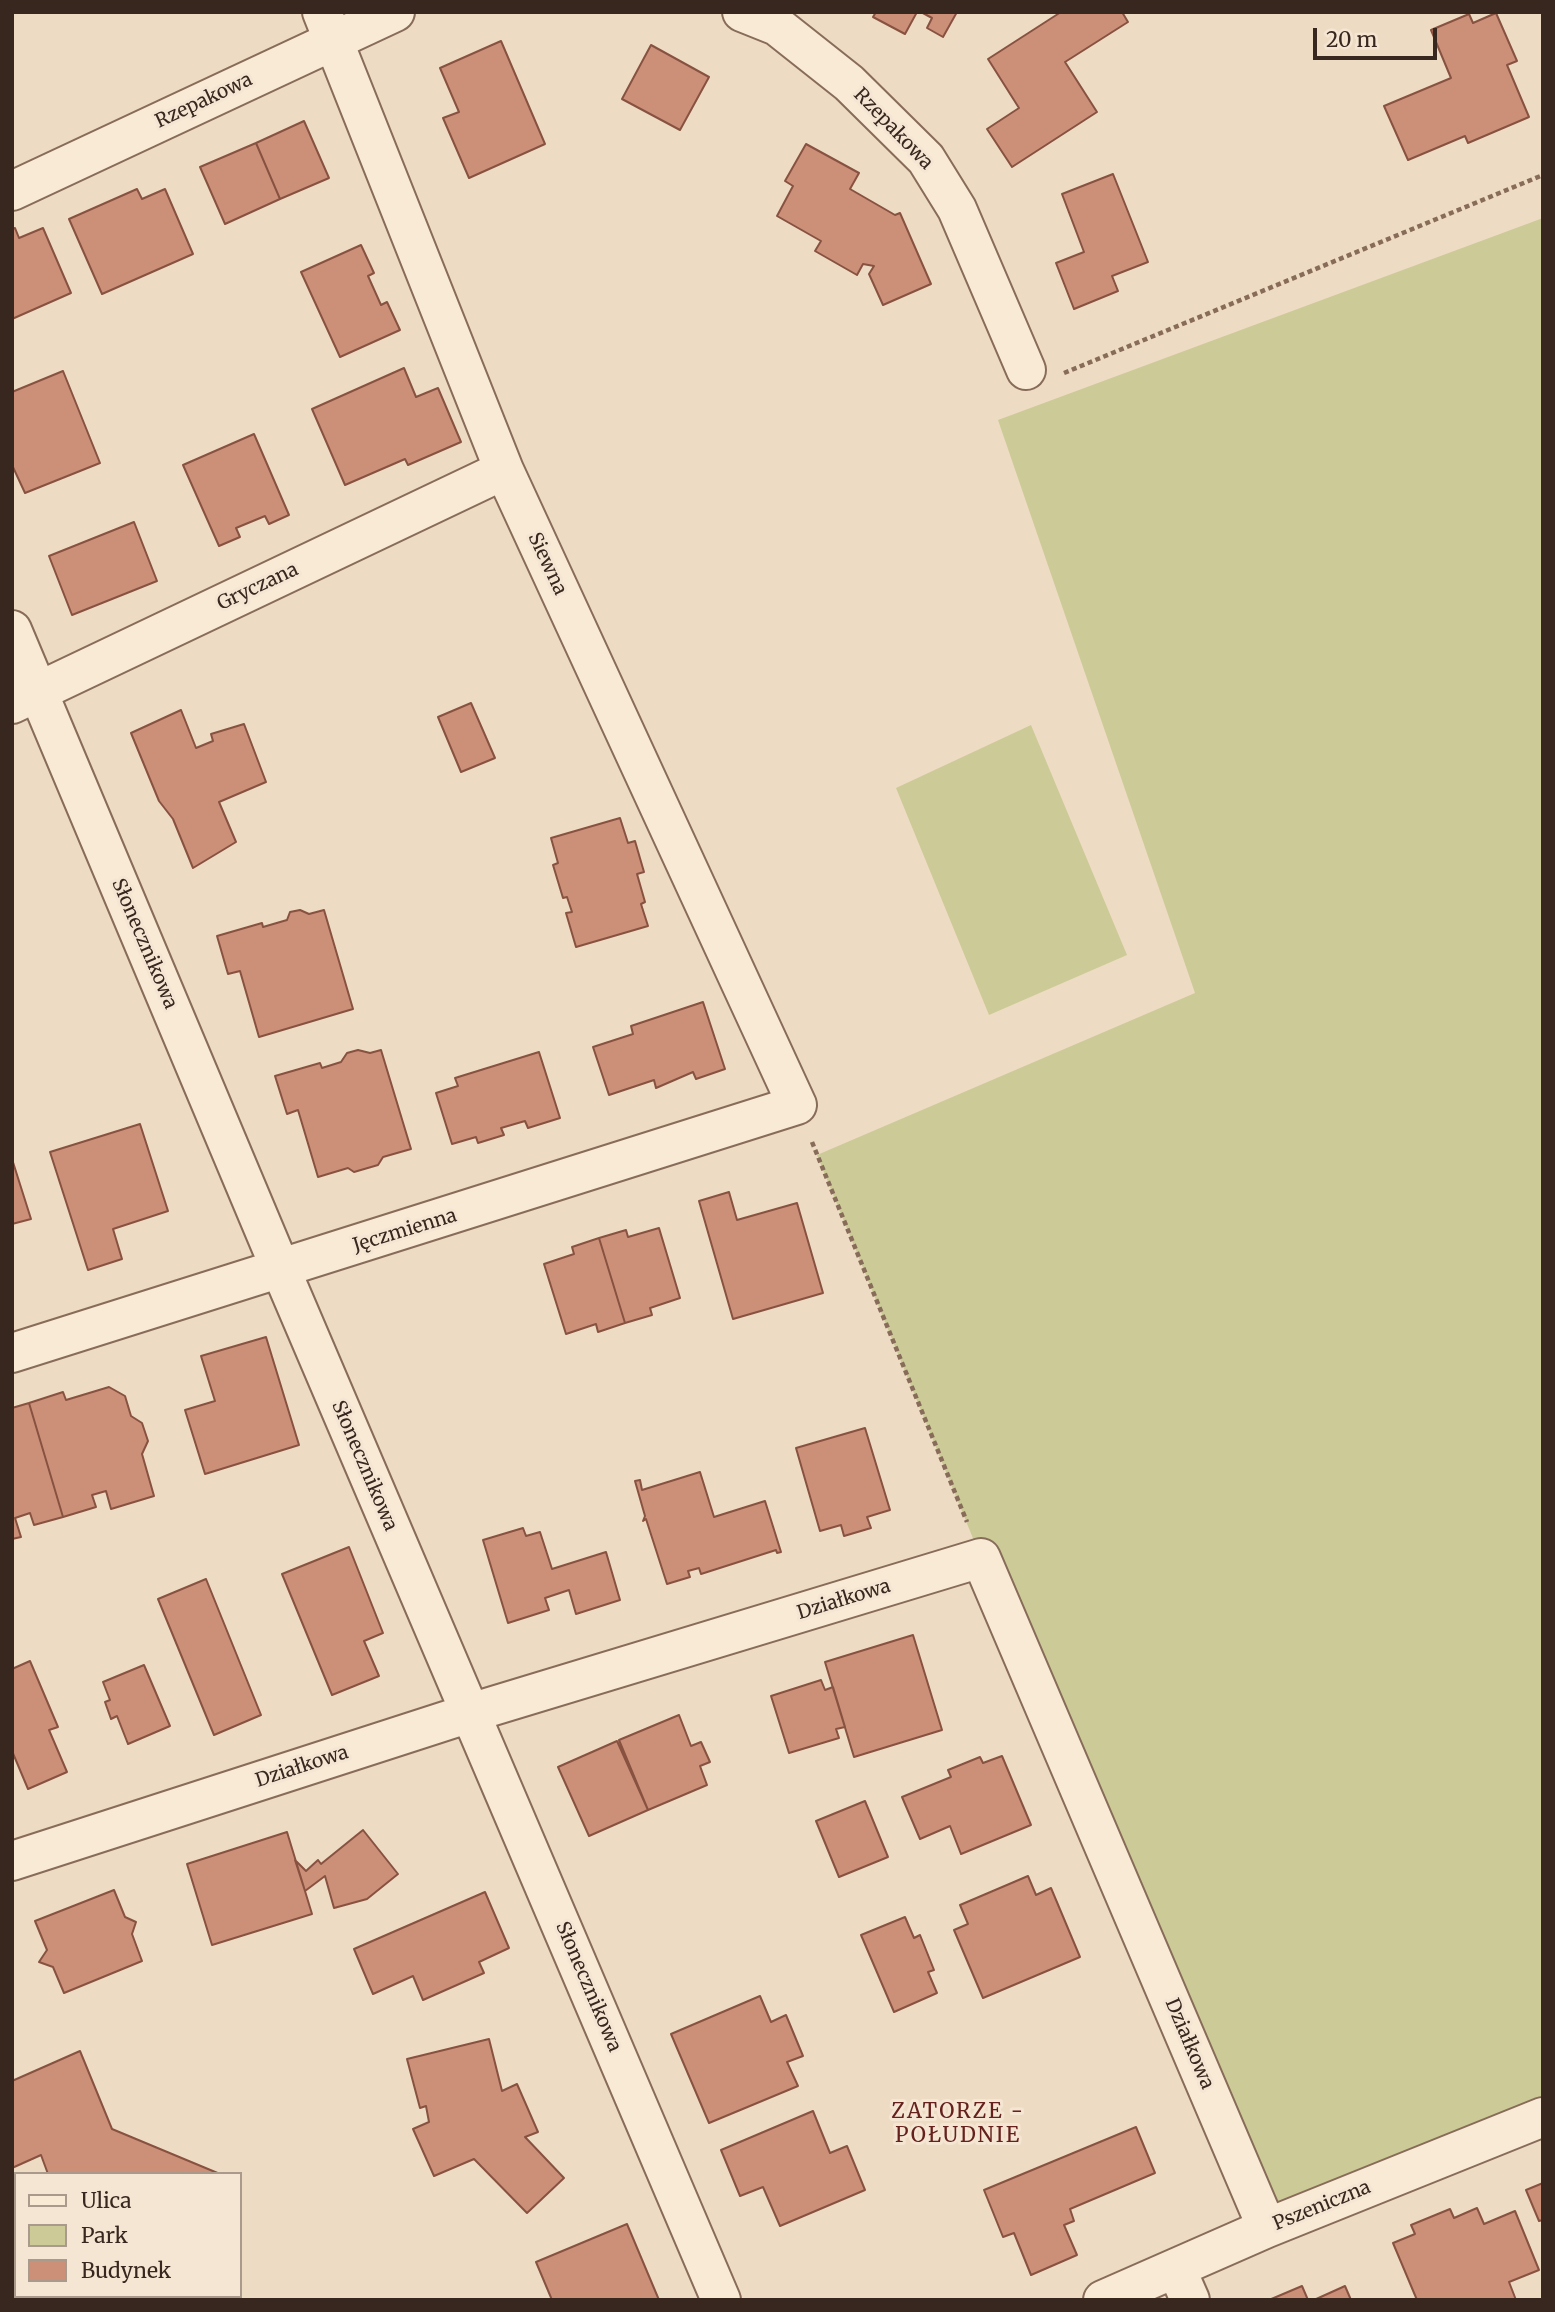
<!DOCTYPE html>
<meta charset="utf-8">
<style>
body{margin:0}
#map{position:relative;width:1555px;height:2312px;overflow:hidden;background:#eedbc3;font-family:Merriweather,serif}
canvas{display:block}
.frame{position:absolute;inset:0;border:14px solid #38271e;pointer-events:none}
.legend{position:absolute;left:14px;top:2172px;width:228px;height:126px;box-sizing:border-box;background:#f5e6d3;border:2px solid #a99a8b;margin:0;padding:9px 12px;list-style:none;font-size:21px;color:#38271e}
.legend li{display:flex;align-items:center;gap:14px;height:35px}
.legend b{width:35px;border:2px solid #a99a8b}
.scale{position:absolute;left:1313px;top:28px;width:124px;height:32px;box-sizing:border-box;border:4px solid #38271e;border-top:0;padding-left:9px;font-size:21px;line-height:24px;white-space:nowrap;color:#38271e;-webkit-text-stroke:5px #f5e6d3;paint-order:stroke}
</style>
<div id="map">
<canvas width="1555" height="2312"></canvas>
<div class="frame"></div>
<ul class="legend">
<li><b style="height:9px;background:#f9ead6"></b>Ulica</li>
<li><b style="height:19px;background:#cccb97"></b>Park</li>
<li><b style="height:19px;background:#cc9079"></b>Budynek</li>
</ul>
<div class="scale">20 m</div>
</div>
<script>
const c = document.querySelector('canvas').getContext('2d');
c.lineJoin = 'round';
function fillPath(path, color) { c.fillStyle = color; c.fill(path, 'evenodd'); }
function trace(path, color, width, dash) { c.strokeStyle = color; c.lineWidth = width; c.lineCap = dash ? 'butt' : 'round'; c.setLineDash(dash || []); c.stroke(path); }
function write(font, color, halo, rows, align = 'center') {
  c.font = font + ' Merriweather,serif'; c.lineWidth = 6; c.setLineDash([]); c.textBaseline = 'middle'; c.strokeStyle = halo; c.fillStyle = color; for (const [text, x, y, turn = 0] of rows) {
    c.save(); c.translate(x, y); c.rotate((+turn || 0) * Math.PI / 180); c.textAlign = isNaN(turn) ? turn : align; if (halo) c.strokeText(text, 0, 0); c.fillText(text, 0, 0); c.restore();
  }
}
fillPath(new Path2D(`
 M 1543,218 L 1543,2117 L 1267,2228 L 981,1558 L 817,1155 L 1195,993 L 998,420 Z
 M 1031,725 L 1127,955 L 989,1015 L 896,788 Z`), '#cccb97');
const building = new Path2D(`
 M 876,12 L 917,12 L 905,34 L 873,17 Z
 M 921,12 L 957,12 L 943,37 L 927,28 L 932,18 Z
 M 1061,12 L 1122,12 L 1128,22 L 1065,62 L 1097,112 L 1012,167 L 987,129 L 1019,108 L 988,59 Z
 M 1496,13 L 1517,61 L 1507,65 L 1529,117 L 1468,143 L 1465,136 L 1408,160 L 1384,106 L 1451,78 L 1431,30 L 1469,14 L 1473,23 Z
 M 501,41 L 545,144 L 469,178 L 443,118 L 459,112 L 440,68 Z
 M 651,45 L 709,77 L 680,130 L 622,99 Z
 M 304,121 L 329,178 L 280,199 L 256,143 Z
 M 256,143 L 280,199 L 225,224 L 200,167 Z
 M 806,144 L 859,173 L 850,189 L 895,215 L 900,213 L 931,284 L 883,305 L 869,274 L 874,266 L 863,264 L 857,275 L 815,251 L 821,241 L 777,216 L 793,186 L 785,181 Z
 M 1113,174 L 1148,262 L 1112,276 L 1118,291 L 1074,309 L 1056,263 L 1084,252 L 1062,194 Z
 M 137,189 L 142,199 L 165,189 L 193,254 L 102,294 L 69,219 Z
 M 15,228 L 19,238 L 43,228 L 71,293 L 12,319 L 12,229 Z
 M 361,245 L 374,273 L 368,276 L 381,305 L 387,302 L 400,330 L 340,357 L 301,272 Z
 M 404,368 L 416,397 L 438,388 L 461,442 L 408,465 L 405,459 L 345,485 L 312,409 Z
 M 63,371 L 100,463 L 25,493 L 12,465 L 12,392 Z
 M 254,434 L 289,515 L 269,524 L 265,516 L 236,528 L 240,537 L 219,546 L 183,465 Z
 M 134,522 L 157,581 L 72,615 L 49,556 Z
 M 471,703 L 495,758 L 461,772 L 438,717 Z
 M 181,710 L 196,748 L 213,741 L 211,734 L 244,724 L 266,782 L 219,802 L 236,842 L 193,868 L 173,819 L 159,801 L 131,733 Z
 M 620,818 L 628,843 L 635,841 L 644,872 L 637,874 L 645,902 L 641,904 L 648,926 L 576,947 L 566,913 L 572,912 L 567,897 L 563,898 L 553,865 L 558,863 L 551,838 Z
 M 300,910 L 309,914 L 324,910 L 353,1009 L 259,1037 L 240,971 L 228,974 L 217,936 L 262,923 L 263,927 L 287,920 L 290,912 Z
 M 703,1002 L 725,1069 L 696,1079 L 693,1072 L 656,1088 L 654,1080 L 609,1095 L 593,1047 L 633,1034 L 631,1026 Z
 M 358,1050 L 370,1053 L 381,1050 L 411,1149 L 383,1157 L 378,1165 L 354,1172 L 348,1168 L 318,1177 L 298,1110 L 287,1114 L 275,1076 L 320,1063 L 322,1068 L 341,1062 L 347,1053 Z
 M 539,1052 L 560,1118 L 528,1128 L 525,1121 L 501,1128 L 504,1135 L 478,1143 L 476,1137 L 452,1144 L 436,1093 L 458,1086 L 455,1078 Z
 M 140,1124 L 168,1211 L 113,1229 L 122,1259 L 88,1270 L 50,1152 Z
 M 12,1159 L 31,1219 L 12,1224 Z
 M 729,1192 L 737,1220 L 797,1203 L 823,1293 L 733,1319 L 699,1201 Z
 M 659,1228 L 680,1298 L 650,1308 L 652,1315 L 625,1323 L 599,1238 L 626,1230 L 628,1237 Z
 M 599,1238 L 625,1323 L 598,1332 L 596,1324 L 566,1334 L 544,1264 L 574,1254 L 572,1247 Z
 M 266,1337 L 299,1445 L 205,1474 L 185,1410 L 215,1401 L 201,1356 Z
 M 109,1387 L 125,1396 L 131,1416 L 142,1423 L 148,1441 L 142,1454 L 154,1496 L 111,1509 L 106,1491 L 92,1495 L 96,1507 L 63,1517 L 29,1403 L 63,1392 L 66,1400 Z
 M 29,1403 L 63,1517 L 34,1525 L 30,1513 L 15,1518 L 21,1537 L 12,1539 L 12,1408 Z
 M 865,1428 L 890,1510 L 867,1517 L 871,1528 L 844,1536 L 841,1525 L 820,1531 L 796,1448 Z
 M 700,1472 L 714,1517 L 765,1501 L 781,1552 L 777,1553 L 776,1550 L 701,1574 L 699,1568 L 688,1571 L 690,1577 L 667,1584 L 646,1519 L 643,1521 L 645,1516 L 635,1481 L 640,1480 L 642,1490 Z
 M 523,1528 L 526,1536 L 540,1532 L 552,1569 L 606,1552 L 620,1600 L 576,1614 L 569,1590 L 545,1598 L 549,1610 L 508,1623 L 483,1540 Z
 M 349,1547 L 383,1633 L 364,1641 L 379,1676 L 332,1695 L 282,1574 Z
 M 206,1579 L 261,1715 L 214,1735 L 158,1599 Z
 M 913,1635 L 942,1730 L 854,1757 L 825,1662 Z
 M 30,1661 L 58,1727 L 49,1730 L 67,1772 L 28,1789 L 12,1751 L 12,1669 Z
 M 144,1665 L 170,1726 L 128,1744 L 117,1716 L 111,1719 L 105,1702 L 110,1700 L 103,1682 Z
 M 821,1680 L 825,1690 L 833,1687 L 845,1727 L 836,1729 L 839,1738 L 789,1753 L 771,1696 Z
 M 679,1715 L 691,1746 L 701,1742 L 710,1762 L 700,1766 L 707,1785 L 648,1810 L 619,1740 Z
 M 617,1741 L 648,1810 L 589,1836 L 558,1767 Z
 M 1002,1756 L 1031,1825 L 961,1854 L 950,1826 L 920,1839 L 902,1797 L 951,1777 L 948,1770 L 980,1757 L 983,1763 Z
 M 865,1801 L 888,1857 L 839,1877 L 816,1821 Z
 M 363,1830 L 398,1874 L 367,1899 L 334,1908 L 325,1876 L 305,1891 L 295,1860 L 306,1871 L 318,1860 L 321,1864 Z
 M 287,1832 L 312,1914 L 212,1945 L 187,1864 Z
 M 1028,1876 L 1036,1895 L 1051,1888 L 1080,1957 L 983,1998 L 954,1930 L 968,1924 L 960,1905 Z
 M 114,1890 L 125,1917 L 136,1922 L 132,1934 L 142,1961 L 64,1993 L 53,1967 L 39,1962 L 47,1950 L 35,1921 Z
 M 485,1892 L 509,1948 L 479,1962 L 484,1973 L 423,2000 L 413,1976 L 373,1994 L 354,1949 Z
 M 905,1917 L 914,1938 L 920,1935 L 934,1970 L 928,1972 L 937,1993 L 894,2012 L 861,1935 Z
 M 760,1996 L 771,2022 L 786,2015 L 803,2056 L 787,2062 L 798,2086 L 709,2123 L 671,2034 Z
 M 489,2039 L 502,2091 L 517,2084 L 538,2132 L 525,2137 L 564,2178 L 527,2213 L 474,2159 L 434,2176 L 413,2129 L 429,2122 L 426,2106 L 420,2108 L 407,2059 Z
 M 80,2051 L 112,2129 L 220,2174 L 48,2174 L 41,2155 L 12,2168 L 12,2081 Z
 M 813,2111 L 830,2153 L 847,2146 L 865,2190 L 780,2226 L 763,2187 L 740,2196 L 721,2150 Z
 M 1136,2127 L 1155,2173 L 1070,2209 L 1074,2221 L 1064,2225 L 1077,2255 L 1031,2275 L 1014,2233 L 1003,2237 L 984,2190 Z
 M 1543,2183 L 1543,2220 L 1539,2221 L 1526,2190 Z
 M 1477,2208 L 1484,2224 L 1515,2211 L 1539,2270 L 1509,2282 L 1516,2300 L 1417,2300 L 1393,2243 L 1415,2234 L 1411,2225 L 1450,2209 L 1454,2218 Z
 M 627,2224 L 659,2300 L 552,2300 L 536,2262 Z
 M 1302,2286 L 1308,2300 L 1269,2300 Z
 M 1345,2286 L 1351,2300 L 1314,2300 Z
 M 55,2296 L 140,2296 L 139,2300 L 54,2300 Z`);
fillPath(building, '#cc9079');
trace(building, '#885240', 2);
const minor = new Path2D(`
 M 742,12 L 777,26 L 849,83 L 926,159 L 957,209 L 1026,370
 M 12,191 L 395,12
 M 12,630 L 281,1270 L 721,2300
 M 12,704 L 504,470
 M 12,1353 L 797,1105 L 504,470 L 322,12
 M 12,1861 L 470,1713 L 981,1558 L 1267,2228
 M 1176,2268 L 1190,2300
 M 1103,2300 L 1267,2228 L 1543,2117`);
trace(minor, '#886c5a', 42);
trace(new Path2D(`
 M 1064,373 L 1543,175
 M 812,1142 L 967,1522`), '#886c5a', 4.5, [5, 3.5]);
trace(minor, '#f9ead6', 38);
write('19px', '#38271e', '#f5e6d3', [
 ["Rzepakowa",204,101,-25],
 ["Rzepakowa",893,129,46],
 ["Siewna",547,564,65],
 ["Gryczana",258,587,-25],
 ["Słonecznikowa",144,944,67],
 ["Jęczmienna",405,1231,-17],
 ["Słonecznikowa",364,1466,67],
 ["Działkowa",844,1600,-17],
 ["Działkowa",302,1767,-18],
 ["Słonecznikowa",588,1987,67],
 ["Działkowa",1189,2044,67],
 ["Pszeniczna",1322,2206,-22]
]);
c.letterSpacing = '2px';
write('21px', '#65221d', '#f5e6d3', [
 ["ZATORZE -",958,2112],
 ["POŁUDNIE",958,2136]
]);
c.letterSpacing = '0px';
</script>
